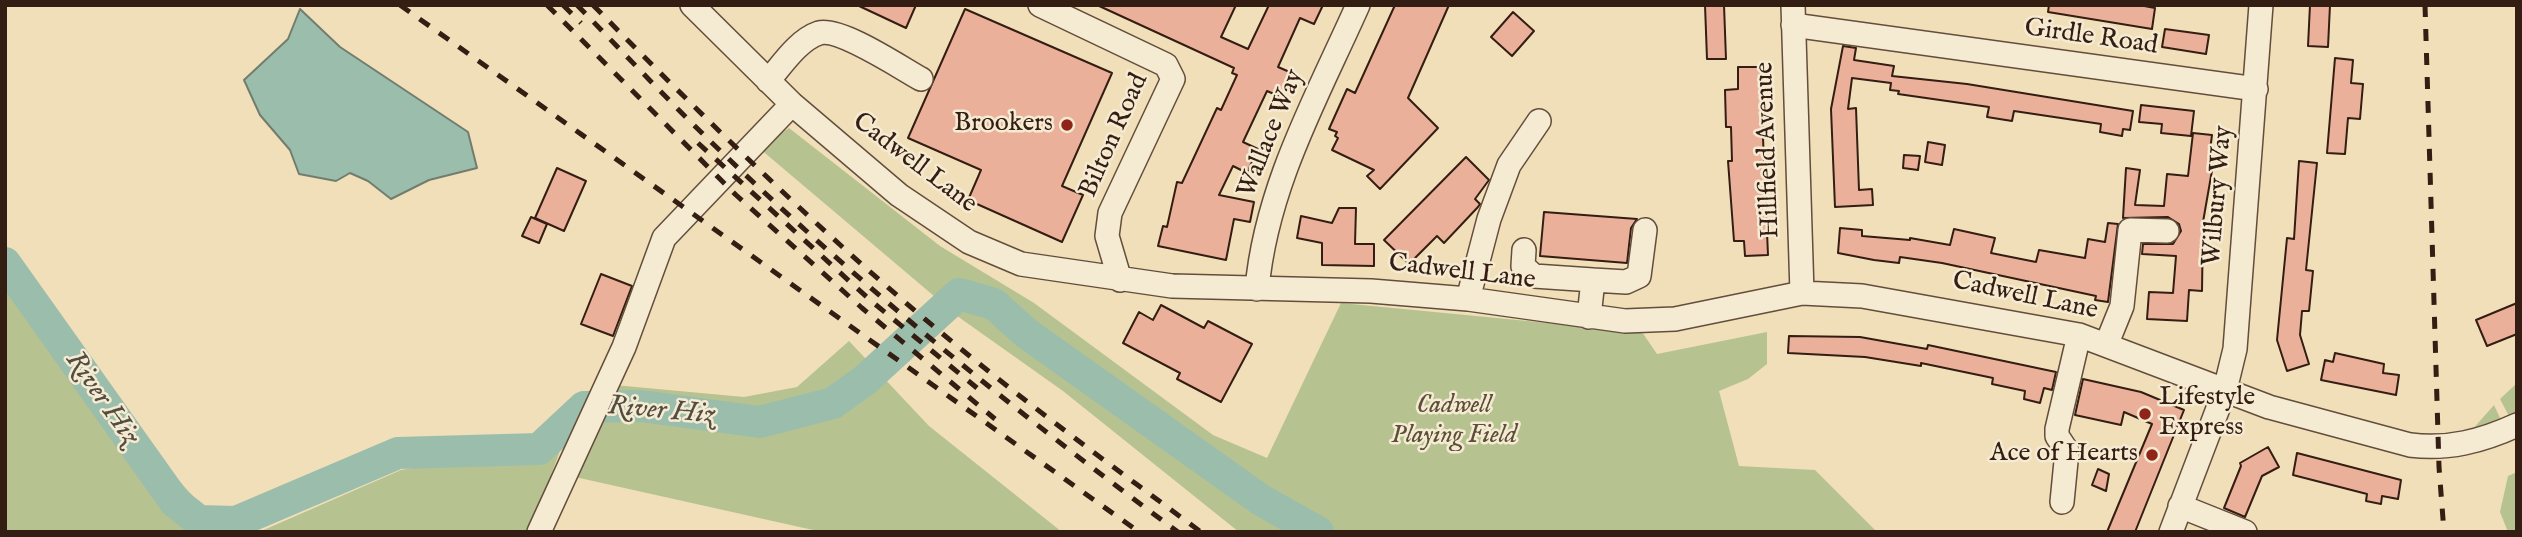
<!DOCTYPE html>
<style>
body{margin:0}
#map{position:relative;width:2522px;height:537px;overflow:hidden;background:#f0dfb9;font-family:"IM FELL English",serif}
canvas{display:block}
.frame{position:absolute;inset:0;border:7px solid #341d12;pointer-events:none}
</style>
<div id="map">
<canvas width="2522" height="537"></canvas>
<div class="frame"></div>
</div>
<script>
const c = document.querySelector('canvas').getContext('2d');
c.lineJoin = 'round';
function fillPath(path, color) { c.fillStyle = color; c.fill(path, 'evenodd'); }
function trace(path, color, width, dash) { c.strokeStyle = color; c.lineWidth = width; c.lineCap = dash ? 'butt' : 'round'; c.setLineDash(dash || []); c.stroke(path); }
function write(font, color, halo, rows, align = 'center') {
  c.font = font + ' "IM FELL English",serif'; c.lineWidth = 5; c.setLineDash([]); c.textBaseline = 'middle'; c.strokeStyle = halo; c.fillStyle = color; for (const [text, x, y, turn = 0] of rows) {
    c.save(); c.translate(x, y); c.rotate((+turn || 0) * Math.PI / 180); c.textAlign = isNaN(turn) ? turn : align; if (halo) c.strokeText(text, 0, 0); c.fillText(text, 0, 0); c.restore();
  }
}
fillPath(new Path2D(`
 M 789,128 L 940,246 L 1034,303 L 1213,435 L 1267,458 L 1341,303 L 1642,332 L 1657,354 L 1767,332 L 1767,364 L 1748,379 L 1719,391 L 1739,466 L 1815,470 L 1877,532 L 1239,532 L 1063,391 L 960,318 L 759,148 Z
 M 5,288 L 210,515 L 206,532 L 5,532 Z
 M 849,341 L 929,426 L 1062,532 L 822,532 L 575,477 L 614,385 L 744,397 L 797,387 Z
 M 2517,383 L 2517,415 L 2510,418 L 2500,399 Z
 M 2494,405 L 2501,420 L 2471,431 Z
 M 564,440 L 530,532 L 259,532 L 401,470 Z
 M 2517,472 L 2517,532 L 2508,532 L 2500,512 L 2508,476 Z`), '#b7c291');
const water = new Path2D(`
 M 300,9 L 340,47 L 468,132 L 477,168 L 429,180 L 391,199 L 368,181 L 350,173 L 336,181 L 299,174 L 290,150 L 260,115 L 244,80 L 288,39 Z`);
fillPath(water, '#9bbdab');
trace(water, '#727d6e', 2);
trace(new Path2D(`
 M 5,263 L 175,502 L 199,521 L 236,522 L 398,453 L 539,449 L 584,407 L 641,406 L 760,422 L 833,403 L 865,380 L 959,294 L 994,304 L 1026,333 L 1261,500 L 1318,532`), '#9bbdab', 32);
const building = new Path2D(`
 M 857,5 L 916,5 L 906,28 Z
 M 1097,5 L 1236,5 L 1221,37 L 1248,49 L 1269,5 L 1323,5 L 1314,24 L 1300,18 L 1278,67 L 1292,73 L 1281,97 L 1267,91 L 1243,142 L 1258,149 L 1247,173 L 1233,166 L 1219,195 L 1254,202 L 1250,222 L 1234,219 L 1226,260 L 1158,246 L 1163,226 L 1167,227 L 1177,182 L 1182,183 L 1217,108 L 1221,110 L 1237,75 L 1232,73 L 1234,68 Z
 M 1395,5 L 1449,5 L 1408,98 L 1438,128 L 1380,189 L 1367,176 L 1374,170 L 1332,150 L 1338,138 L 1335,136 L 1337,132 L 1329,129 L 1347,89 L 1355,93 Z
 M 1705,5 L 1724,5 L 1726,59 L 1707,59 Z
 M 2049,5 L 2139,5 L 2155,8 L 2152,29 L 2048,12 Z
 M 2310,5 L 2330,5 L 2328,47 L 2308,46 Z
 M 965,9 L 1112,73 L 1062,186 L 1083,195 L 1062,242 L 968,200 L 981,170 L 908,138 Z
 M 1513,12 L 1534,31 L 1512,56 L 1491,37 Z
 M 2165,29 L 2209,35 L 2206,54 L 2162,47 Z
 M 1843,46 L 1856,48 L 1854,60 L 1894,66 L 1892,76 L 1967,84 L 2133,111 L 2130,130 L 2123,129 L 2122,136 L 2100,132 L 2101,124 L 2014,111 L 2012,121 L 1987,117 L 1989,107 L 1898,94 L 1899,91 L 1890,90 L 1891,83 L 1852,78 L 1848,109 L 1856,108 L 1859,190 L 1872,189 L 1873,205 L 1835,207 L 1831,109 Z
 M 2335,58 L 2353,60 L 2351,83 L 2363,84 L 2360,119 L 2348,118 L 2345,154 L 2327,153 Z
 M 1738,67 L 1760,67 L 1768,255 L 1745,256 L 1744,241 L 1734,241 L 1728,161 L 1732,161 L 1731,127 L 1726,127 L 1725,90 L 1738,89 Z
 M 2141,105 L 2194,111 L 2191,136 L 2161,133 L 2162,124 L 2139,122 Z
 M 2193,133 L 2212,135 L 2209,158 L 2214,159 L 2203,222 L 2202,291 L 2189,290 L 2187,321 L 2147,319 L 2149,292 L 2173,293 L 2176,256 L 2142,254 L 2143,244 L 2173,244 L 2181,231 L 2179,224 L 2168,217 L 2123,218 L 2126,168 L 2140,170 L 2135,205 L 2164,206 L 2167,174 L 2188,176 Z
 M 1928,142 L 1945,145 L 1942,165 L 1925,162 Z
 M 1904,155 L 1920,156 L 1918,170 L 1903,168 Z
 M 1466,157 L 1489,180 L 1475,199 L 1480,204 L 1478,207 L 1444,243 L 1437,236 L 1409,264 L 1384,240 Z
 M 2299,161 L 2317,163 L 2306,270 L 2313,271 L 2309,311 L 2302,311 L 2300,335 L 2309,364 L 2287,371 L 2277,340 L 2287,238 L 2294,239 Z
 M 557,168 L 586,181 L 564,231 L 535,218 Z
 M 1339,208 L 1356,208 L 1355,244 L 1374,244 L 1374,266 L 1322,265 L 1322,243 L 1297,238 L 1301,216 L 1332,223 Z
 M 1544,212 L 1637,219 L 1631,228 L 1627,263 L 1540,256 Z
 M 531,217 L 547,224 L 539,243 L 522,236 Z
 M 2108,223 L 2118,224 L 2108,302 L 2095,300 L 2096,296 L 1942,263 L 1900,257 L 1899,263 L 1874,260 L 1838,253 L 1840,228 L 1862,230 L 1862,236 L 1910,240 L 1910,238 L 1950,245 L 1954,229 L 1995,238 L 1991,253 L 2036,262 L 2039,250 L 2085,258 L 2088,239 L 2105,242 Z
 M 601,274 L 632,286 L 613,336 L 581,324 Z
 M 2517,303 L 2517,334 L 2487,346 L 2476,320 Z
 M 1161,305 L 1204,328 L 1208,321 L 1252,344 L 1221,402 L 1177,379 L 1180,373 L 1123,343 L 1139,312 L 1153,320 Z
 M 1789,336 L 1860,337 L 1927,349 L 1928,345 L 2056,372 L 2052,390 L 2044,388 L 2040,403 L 2024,399 L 2025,391 L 1992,384 L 1993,378 L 1921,363 L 1921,366 L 1865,357 L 1788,353 Z
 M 2335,353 L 2384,364 L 2383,373 L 2399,375 L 2396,395 L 2321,380 L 2325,360 L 2333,362 Z
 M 2083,379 L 2141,392 L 2184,410 L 2135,532 L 2107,532 L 2152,424 L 2124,412 L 2121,425 L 2075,415 Z
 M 2268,447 L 2279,467 L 2262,476 L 2245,517 L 2224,508 L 2241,466 L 2240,463 Z
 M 2297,453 L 2401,480 L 2398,499 L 2382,496 L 2381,504 L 2366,501 L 2367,494 L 2293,475 Z
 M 2098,469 L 2109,474 L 2106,491 L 2092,485 Z`);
fillPath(building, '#ebb09a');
trace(building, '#341d12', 2);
const minor = new Path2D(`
 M 692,5 L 792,104 L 899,195 L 969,242 L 1021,264 L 1172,286 L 1371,291 L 1468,299 L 1625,321 L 1675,319 L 1802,293 L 1862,296 L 2079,335 L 2269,407 L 2410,445 C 2448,450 2482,441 2517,425
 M 1040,5 L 1166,65 L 1173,79 L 1110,213 L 1107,236 L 1120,280
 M 1793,5 L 1802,293
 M 1793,25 L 2256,89
 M 768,81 C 782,65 798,40 819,33 C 840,27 901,68 921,79
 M 1524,250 L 1523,266 L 1534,276 L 1593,280 L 1589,317
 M 1593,280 L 1626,282 L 1639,276 L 1645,230
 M 1257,289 C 1266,187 1317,97 1358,5
 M 1468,299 L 1489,219 L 1509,165 L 1539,121
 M 2107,343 L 2122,306 L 2130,230 L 2167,231
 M 2062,502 L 2067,451 L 2057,436 L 2057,429 L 2079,335
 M 2180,506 L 2245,532
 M 539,532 L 624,347 L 664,238 L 792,104
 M 2171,532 L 2225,390 L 2235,349 L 2261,5`);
trace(minor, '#634e3c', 26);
trace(minor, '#f5ead2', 23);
trace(new Path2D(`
 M 400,5 L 1139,532
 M 547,5 L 736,195 L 862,308 L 995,419
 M 563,5 L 581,23
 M 577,5 C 620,49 663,95 707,138 C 853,280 1014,411 1178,532
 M 593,5 C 711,125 831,243 961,349 C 1038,412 1120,472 1201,532
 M 2425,5 L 2439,467 L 2444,532
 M 698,143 L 870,300 L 977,388`), '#341d12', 5, [12, 12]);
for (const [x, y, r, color] of [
 [1067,125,7,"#8f2418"],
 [2145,414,7,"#8f2418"],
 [2152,455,7,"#8f2418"]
]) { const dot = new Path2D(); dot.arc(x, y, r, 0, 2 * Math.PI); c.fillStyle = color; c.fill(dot); trace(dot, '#f5ead2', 2.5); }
write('26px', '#341d12', '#f5ead2', [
 ["Girdle Road",2091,38,8],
 ["Wallace Way",1272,134,-68],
 ["Bilton Road",1115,136,-66],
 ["Hillfield Avenue",1769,150,-92],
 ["Cadwell Lane",914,164,37],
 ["Wilbury Way",2219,196,-85],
 ["Cadwell Lane",1462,273,7],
 ["Cadwell Lane",2025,297,12]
]);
write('26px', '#341d12', '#f5ead2', [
 ["Brookers",1053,125],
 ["Lifestyle",2159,399,"left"],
 ["Express",2159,429,"left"],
 ["Ace of Hearts",2138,455]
], 'right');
write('italic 26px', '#5b4f38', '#f5ead2', [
 ["Cadwell",1454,407],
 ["Playing Field",1454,437]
]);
write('italic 28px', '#534d40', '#f5ead2', [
 ["River Hiz",101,399,55],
 ["River Hiz",661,412,5]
]);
</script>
